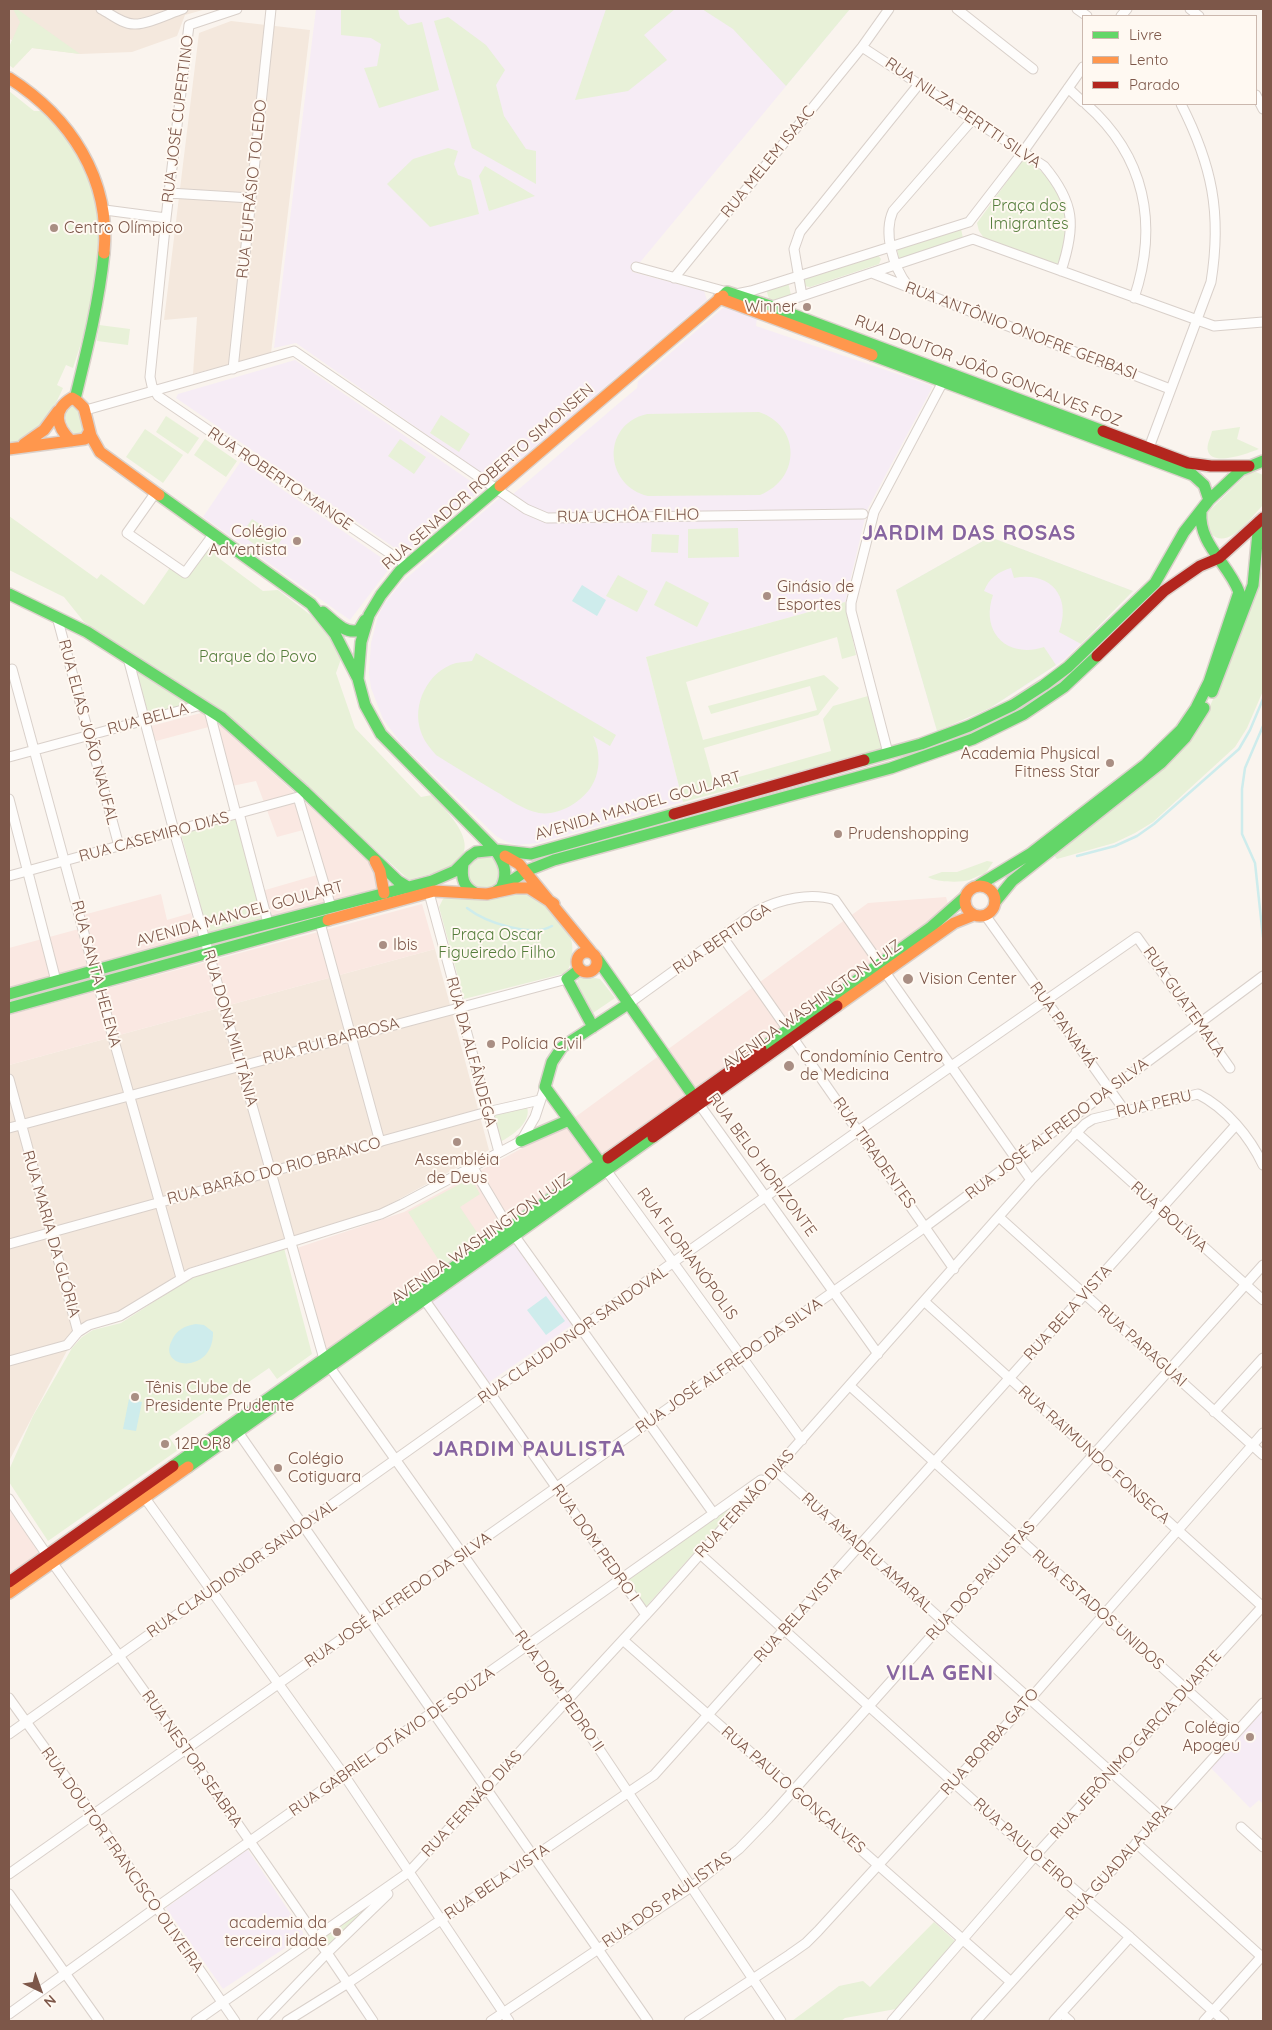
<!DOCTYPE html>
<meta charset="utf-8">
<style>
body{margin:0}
#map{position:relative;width:1272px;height:2030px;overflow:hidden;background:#faf4ee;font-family:Quicksand,sans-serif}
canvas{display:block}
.frame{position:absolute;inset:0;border:10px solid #7d5749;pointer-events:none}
.legend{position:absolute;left:1082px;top:15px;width:175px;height:90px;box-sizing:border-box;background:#fff9f2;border:1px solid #cbb8ae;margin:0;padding:6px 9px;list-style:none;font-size:15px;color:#7d5749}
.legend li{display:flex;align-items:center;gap:10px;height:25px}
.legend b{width:25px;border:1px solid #cbb8ae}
.north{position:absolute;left:15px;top:1965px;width:50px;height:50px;-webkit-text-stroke:4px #fff9f2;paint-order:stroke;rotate:138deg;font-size:14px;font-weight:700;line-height:20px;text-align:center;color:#7d5749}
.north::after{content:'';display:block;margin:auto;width:18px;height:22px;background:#7d5749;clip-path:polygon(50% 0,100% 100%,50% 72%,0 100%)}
</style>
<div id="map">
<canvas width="1272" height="2030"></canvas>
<div class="frame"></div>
<ul class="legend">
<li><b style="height:6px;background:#63d668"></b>Livre</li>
<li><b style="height:6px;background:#ff974d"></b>Lento</li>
<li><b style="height:6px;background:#b3261e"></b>Parado</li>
</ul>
<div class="north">N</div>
</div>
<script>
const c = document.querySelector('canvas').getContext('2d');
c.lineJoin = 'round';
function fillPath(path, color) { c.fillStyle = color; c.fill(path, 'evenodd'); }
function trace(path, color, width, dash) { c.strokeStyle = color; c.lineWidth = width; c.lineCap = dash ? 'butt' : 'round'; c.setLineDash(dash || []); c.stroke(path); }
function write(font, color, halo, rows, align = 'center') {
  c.font = font + ' Quicksand,sans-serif'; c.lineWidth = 4; c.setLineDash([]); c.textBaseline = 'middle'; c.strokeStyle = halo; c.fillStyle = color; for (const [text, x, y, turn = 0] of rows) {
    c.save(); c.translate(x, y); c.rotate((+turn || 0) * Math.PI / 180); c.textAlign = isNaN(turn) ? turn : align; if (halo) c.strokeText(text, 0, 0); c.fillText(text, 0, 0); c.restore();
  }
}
fillPath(new Path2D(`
 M 9,9 L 206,9 L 185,15 L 177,36 L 132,52 L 80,54 L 32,48 L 13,68 L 9,52 L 12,40 L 9,39 Z
 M 231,21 L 310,30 L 271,353 L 193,374 L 197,317 L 164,320 L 199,33 Z
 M 435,949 L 489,1150 L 379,1210 L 189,1268 L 122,1310 L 81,1324 L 9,1461 L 9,1065 Z`), '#f4e8dd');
fillPath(new Path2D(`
 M 205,712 L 371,862 L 378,888 L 271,918 L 262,891 L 317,875 L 303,830 L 277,837 L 256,781 L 232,786 L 216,725 L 156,741 L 151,726 Z
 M 161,894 L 167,920 L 191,913 L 198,936 L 9,988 L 9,948 L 86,927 L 83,915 Z
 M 946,897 L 948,904 L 936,918 L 326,1352 L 297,1248 L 404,1212 L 563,1126 L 868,903 Z
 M 422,904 L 435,949 L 9,1065 L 9,1015 Z
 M 9,1509 L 39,1553 L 9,1575 Z`), '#fae8e2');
fillPath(new Path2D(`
 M 316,9 L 850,9 L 632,272 L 704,291 L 707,300 L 494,482 L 296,343 L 274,348 Z
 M 724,307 L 757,317 L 756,326 L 933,386 L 867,510 L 845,602 L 646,657 L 683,802 L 538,843 L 517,845 L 507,842 L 496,836 L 400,742 L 383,719 L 371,688 L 369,673 L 371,643 L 378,616 L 384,604 L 402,582 L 504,494 L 512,495 L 619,403 L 637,388 L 638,381 Z
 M 295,360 L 482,489 L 405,555 L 176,398 L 178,394 Z
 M 241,461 L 392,565 L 350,620 L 203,517 Z
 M 990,537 L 1133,591 L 1065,659 L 1028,684 L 990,708 L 937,731 L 896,590 Z
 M 513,1242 L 572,1325 L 488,1383 L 430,1301 Z
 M 1263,1709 L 1263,1804 L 1259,1800 L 1250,1808 L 1209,1766 Z
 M 248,1850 L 303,1932 L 303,1936 L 223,1989 L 166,1908 L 244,1851 Z`), '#f6ecf5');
fillPath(new Path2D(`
 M 13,9 L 17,9 L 80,54 L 32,48 L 13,68 L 9,65 L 9,47 L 20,22 Z
 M 341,9 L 398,9 L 400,18 L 408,25 L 422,22 L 439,90 L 379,108 L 364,68 L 377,66 L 381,44 L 371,38 L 341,35 Z
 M 606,9 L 675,9 L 644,35 L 667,60 L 628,91 L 575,100 Z
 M 702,9 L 850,9 L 786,86 L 733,29 Z
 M 448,17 L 486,45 L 505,70 L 496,85 L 504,116 L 526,149 L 536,151 L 536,184 L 472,148 L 434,21 Z
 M 9,91 L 34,111 L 42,111 C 50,119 60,126 66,135 C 88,162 103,210 101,246 C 98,287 86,329 73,368 L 66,365 L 57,385 L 63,388 C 50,416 41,436 9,444 Z
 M 448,148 L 458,151 L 454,164 L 458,175 L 471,180 L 479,214 L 430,227 L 387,184 L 413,159 Z
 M 1024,158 C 1034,164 1061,188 1065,199 C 1069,210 1065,252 1059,263 L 1055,265 L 984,238 L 979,231 L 977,223 Z
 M 485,166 L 535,196 L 489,211 L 479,176 Z
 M 961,229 L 963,238 L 899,259 L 897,249 Z
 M 877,254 L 881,259 L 879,264 L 810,287 L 804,286 L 803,278 Z
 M 788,282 L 791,295 L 770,302 L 766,289 Z
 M 99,325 L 130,329 L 128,345 L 97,341 Z
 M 72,404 L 79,413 L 84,432 L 82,434 L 77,436 C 68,429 64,421 65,409 Z
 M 759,412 C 801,426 801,479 760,495 L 648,496 C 605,486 600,425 647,414 Z
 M 441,415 L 470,434 L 459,452 L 430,433 Z
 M 166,416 L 199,438 L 188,454 L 156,432 Z
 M 1240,427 L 1237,439 L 1259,449 C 1249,453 1212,467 1208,451 C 1206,445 1211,437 1212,431 Z
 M 145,429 L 183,455 L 163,483 L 126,457 Z
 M 205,439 L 237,461 L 226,477 L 194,455 Z
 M 400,439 L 426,457 L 414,474 L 388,456 Z
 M 1256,472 L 1263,475 L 1263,505 C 1251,517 1228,552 1210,533 C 1205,527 1205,522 1206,514 L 1248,473 Z
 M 9,516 L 97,579 L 101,574 L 144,605 L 171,566 L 186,577 L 210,544 L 216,556 L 263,591 L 278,590 L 321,623 L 334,640 L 341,659 L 336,673 L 355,728 L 421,797 L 432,795 C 449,814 488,850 446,869 C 434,874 421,876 409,880 L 227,715 L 84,622 L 64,597 L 9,570 Z
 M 252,519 L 282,539 L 270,555 L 241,535 Z
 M 738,528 L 739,557 L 688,558 L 688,529 Z
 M 652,534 L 679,535 L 678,553 L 651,552 Z
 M 990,537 L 1133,591 L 1081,644 L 1059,632 C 1072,597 1051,571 1014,578 L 1011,568 C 998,572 989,578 984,591 L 993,595 C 980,632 1007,659 1044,647 L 1056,665 L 990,708 L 937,731 L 896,590 Z
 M 1263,568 L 1263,691 L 1247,728 L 1235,747 L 1153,822 L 1135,833 L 1114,843 L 1057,859 L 1053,854 L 1206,715 L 1218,688 Z
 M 618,575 L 648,591 L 637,612 L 606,596 Z
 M 666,581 L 709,603 L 697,627 L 654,605 Z
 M 845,602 L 856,655 L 842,659 L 837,637 L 686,682 L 703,740 L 817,710 L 810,686 L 711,714 L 708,706 L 824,675 L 839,688 L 818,715 L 704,748 L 714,784 L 831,751 L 823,719 L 833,706 L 868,696 L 883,749 L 683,802 L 646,657 Z
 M 476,653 L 616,735 L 610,746 L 593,736 C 601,753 601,774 589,790 C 578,804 557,816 539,813 C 523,810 509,799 495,791 C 475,779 455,767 436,755 C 430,748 424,741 421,732 C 411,705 428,671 456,663 C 461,662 467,662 472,661 Z
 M 136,669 L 185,700 L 186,706 L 148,715 Z
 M 235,818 L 263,918 L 208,933 L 181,834 Z
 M467 873a17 17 0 1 1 34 0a17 17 0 1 1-34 0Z
 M 987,861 L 993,862 L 985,874 C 978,875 975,878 969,880 C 961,883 934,882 928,877 L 942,872 L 957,872 Z
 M 517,892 C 522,893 528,893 533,895 C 542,900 568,929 571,939 C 574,949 572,965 566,973 L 464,999 L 439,907 L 443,899 L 448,896 L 490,899 Z
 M 585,976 L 600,979 L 615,998 L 593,1013 L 577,984 L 578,979 Z
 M 527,1107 C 532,1122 512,1136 500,1142 L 493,1115 Z
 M 471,1178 L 480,1194 L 460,1207 L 482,1240 L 443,1267 L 408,1212 Z
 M 284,1248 L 312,1354 L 277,1379 L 269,1368 L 169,1437 L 178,1450 L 48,1541 L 9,1482 L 9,1470 L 33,1416 L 72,1348 L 82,1337 L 93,1330 L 121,1323 L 183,1283 L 199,1275 Z
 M 728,1507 L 732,1507 L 732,1510 L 644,1609 L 624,1580 Z
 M 400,1880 L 328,1951 L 319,1937 Z
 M 934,1922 L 955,1941 L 896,2009 L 845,2018 L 841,2021 L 792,2021 L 839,1986 L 863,1981 L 870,1987 Z`), '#e8f1d8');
fillPath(new Path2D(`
 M 582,585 L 606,600 L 597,616 L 572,601 Z
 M 546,1296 L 565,1321 L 546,1335 L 527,1310 Z
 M 196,1324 L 204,1325 L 213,1332 C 214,1375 156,1370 172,1340 C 177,1329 185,1326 196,1324 Z
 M 129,1399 L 142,1402 L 136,1431 L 123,1429 Z`), '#ceecec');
trace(new Path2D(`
 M 1263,726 L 1245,768 L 1242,789 L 1242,834 L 1255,863 L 1263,937
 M 1077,856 L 1115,846 L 1137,836 L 1154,824 L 1239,749 L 1250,730 L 1263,699
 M 467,908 C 485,922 531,938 552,926`), '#ceecec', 2.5);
const street = new Path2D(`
 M 101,9 C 111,14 122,24 134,24 C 147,25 170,13 183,9
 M 237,9 L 189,25 L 166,218 L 150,377 L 152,386 L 158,396 L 407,565
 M 957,9 L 1033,69
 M 1077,9 L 1087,16
 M 1190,9 L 1199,16
 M 1121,16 L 1127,9
 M 862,47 L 1044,166 C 1075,203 1076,226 1061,271
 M 1068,88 L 1083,102
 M 1256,95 L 1263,109
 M 1086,104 C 1145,156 1159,224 1134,298
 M 169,193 L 251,198
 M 105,210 L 166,218
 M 969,222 L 1023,152 L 1083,67
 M 973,239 L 1214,326 L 1263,322
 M 636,267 L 727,292
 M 872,273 L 1170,389
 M 674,278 L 862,47 L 889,9
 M 908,286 C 893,267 883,233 893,211 L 973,119
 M 736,294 L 751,291 L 969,222
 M 802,296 L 794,249 L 800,232 L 919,84
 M 769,307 L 973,239
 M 233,369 L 271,9
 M 86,410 L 294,351 L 526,509 L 547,518 L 863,514
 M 1147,453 L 1211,282 C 1222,213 1212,165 1181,104
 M 156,492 L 127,533 L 185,573 L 213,535
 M 57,617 L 119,846
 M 128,658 L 174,831 L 324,1359 L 567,1701 L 781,2021
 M 12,669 L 94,970 L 181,1278
 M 209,710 L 236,814
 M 888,753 L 851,611 L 851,603 L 874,512 L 946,376
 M 9,757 L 201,705
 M 298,797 L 331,907
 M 9,799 L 56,981
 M 239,813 L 268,923
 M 9,876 L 298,797
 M 429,893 L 499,1152
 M 985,915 L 1125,1111
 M 320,923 L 380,1142
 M 722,936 L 788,1030
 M 885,972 L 1031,1180
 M 628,1004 L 757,911 C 780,899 811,892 835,900 L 880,964
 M 793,1038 L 954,1269
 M 9,1079 L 78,1332
 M 699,1104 L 878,1354
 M 9,1128 L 567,979
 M 1076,1132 L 1263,1300
 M 472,1166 L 509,1228
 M 606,1170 L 802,1440
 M 999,1217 L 1263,1455
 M 514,1235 L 714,1514
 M 9,1244 L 487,1112 L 540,1100
 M 424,1299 L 646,1615
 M 925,1302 L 1263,1607
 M 9,1361 L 67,1345 L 78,1332 L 89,1325 L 120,1316 L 191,1273 L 358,1221 L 381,1214 L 402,1204 L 521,1141 L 535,1117 L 545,1087
 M 850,1386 L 1235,1733
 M 1214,1412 L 1263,1358
 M 238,1432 L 648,2021
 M 771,1472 L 775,1470 L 1160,1816
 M 142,1494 L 344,1775 L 509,2021
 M 9,1499 C 44,1553 83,1605 120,1657 C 206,1778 291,1898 373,2021
 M 700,1554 L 1035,1856 L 1130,1937 L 1224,2021
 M 623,1640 L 1011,1982
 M 9,1698 L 93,1815 L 235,2021
 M 9,1734 L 858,1131 L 1137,937 L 1230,1068
 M 1241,1827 L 1263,1847
 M 1136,1843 L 1263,1958
 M 9,1874 L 925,1227 L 1263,976
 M 9,1894 L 99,2021
 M 1061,2013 L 1070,2021
 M 9,2014 L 157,1907 L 761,1480
 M 196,2021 L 409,1872 L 656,1604 L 1031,1180 L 1085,1124 L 1093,1119 L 1198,1094 C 1226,1108 1250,1137 1263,1165
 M 262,2021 L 327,1953 L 388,1894
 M 287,2021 L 348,1983 L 654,1775 L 1236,1125
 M 491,2021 L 691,1887 L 739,1849 L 768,1819 L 1263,1265
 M 689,2021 L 789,1955 L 806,1943 L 818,1931 L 1030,1699 L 1263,1433
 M 892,2021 L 1035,1856 L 1263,1606
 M 976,2021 L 1263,1703
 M 1054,2021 L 1130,1937
 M 1204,2021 L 1263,1955`);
const fast = new Path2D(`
 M 723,296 L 727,292 L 770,306 L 1103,431
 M 872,355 L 1193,475 L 1204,485 L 1209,500
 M 75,399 C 87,350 99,302 104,253
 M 500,486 L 400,571 L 381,595 L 369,615 L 361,642 L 358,679 L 365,705 L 381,734 L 496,851 C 504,863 508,872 502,886
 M 159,495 L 311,604 L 335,634 L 357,677
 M 9,594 L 87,632 L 222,718 L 304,791 L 398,881 L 411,889
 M 323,612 C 333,620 345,635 359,630 L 365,620
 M 1212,692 L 1253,585 L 1259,522
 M 864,760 L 921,744 L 969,726 L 1013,705 L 1044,685 L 1068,667 L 1155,583 L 1184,532 L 1209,500 L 1241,470 L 1263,461
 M 463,864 C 461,877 463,887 475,893
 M 979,885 L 1030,854 L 1146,764 L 1181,730 L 1196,708 L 1209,682 L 1239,592 C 1228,563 1198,544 1201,511
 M 495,892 L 526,871 L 554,860 L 891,768 L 973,739 L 1024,714 L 1064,687 L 1097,656
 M 995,902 L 1012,881 L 1161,763 L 1185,738 L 1204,708
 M 598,960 L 697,1101
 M 580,969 L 567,979 L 593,1027
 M 9,994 L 205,940 L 432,881 L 455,871 L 470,856 L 476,852 L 496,850 L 531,854 L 674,814
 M 9,1008 L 328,920
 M 761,1049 L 930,928 L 965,897
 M 521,1141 L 569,1120
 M 604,1168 L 545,1087 L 552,1062 L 562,1047 L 628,1004
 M 173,1466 L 608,1158
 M 188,1467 L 653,1137`);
const slow = new Path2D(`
 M 9,78 C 70,117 111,178 104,253
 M 719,298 L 872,355
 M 71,441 C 56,426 52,410 72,398 L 77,401 L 84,408 L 91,436 L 100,452 L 159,495
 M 24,444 L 44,430 L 58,411
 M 9,449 L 85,439 L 89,432
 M 500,486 L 723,296
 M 505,856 L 519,864 L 591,952
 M 375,861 L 380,871 L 384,893
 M965 901a15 15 0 1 1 30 0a15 15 0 1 1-30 0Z
 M 328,920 L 434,891 L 487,894 L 515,888 L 529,888 L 554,904
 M577 962a10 10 0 1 1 20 0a10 10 0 1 1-20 0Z
 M 837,1006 L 954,923 L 974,915
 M 9,1593 L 188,1467`);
const jam = new Path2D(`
 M 1103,431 L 1188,463 L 1211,466 L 1249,466
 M 1097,656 L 1164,591 L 1200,566 L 1219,558 L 1263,518
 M 674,814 L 864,760
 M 653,1137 L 837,1006
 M 608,1158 L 761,1049
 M 9,1582 L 173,1466`);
trace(street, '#d9d0ca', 11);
trace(fast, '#dbd1cb', 14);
trace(slow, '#dbd1cb', 14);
trace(jam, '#dbd1cb', 14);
trace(street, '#fefdfc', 9);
trace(fast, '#63d668', 11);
trace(slow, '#ff974d', 11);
trace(jam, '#b3261e', 11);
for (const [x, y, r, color] of [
 [54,228,5,"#a98e83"],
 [807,307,5,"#a98e83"],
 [297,541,5,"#a98e83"],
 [767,596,5,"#a98e83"],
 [1110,763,5,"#a98e83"],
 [838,834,5,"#a98e83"],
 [383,945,5,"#a98e83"],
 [908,979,6,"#a98e83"],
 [491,1044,5,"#a98e83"],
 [789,1066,6,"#a98e83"],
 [457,1142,5,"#a98e83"],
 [135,1397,5,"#a98e83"],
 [165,1444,5,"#a98e83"],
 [278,1468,5,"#a98e83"],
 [1250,1737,5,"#a98e83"],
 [337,1932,5,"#a98e83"]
]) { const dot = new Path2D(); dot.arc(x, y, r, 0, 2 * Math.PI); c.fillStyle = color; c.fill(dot); trace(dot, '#fff9f2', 2); }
write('16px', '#7d5749', '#fff9f2', [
 ["RUA NILZA PERTTI SILVA",963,113,34],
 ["RUA JOSÉ CUPERTINO",178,119,-83],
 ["RUA MELEM ISAAC",768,162,-51],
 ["RUA EUFRÁSIO TOLEDO",252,189,-84],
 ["RUA ANTÔNIO ONOFRE GERBASI",1021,331,21],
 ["RUA DOUTOR JOÃO GONÇALVES FOZ",988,371,21],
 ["RUA SENADOR ROBERTO SIMONSEN",488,477,-41],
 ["RUA ROBERTO MANGE",280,479,34],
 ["RUA UCHÔA FILHO",628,516,-1],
 ["RUA BELLA",148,719,-15],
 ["RUA ELIAS JOÃO NAUFAL",88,732,75],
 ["AVENIDA MANOEL GOULART",638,806,-16],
 ["RUA CASEMIRO DIAS",154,837,-15],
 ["AVENIDA MANOEL GOULART",240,914,-15],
 ["RUA BERTIOGA",722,939,-34],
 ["RUA SANTA HELENA",96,974,75],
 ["RUA GUATEMALA",1184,1002,55],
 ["AVENIDA WASHINGTON LUIZ",812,1005,-35],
 ["RUA PANAMÁ",1063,1025,54],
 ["RUA DONA MILITÂNIA",230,1028,74],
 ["RUA RUI BARBOSA",331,1041,-15],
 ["RUA DA ALFÂNDEGA",471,1052,75],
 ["RUA PERU",1154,1104,-13],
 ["RUA JOSÉ ALFREDO DA SILVA",1057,1129,-37],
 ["RUA TIRADENTES",874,1153,55],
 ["RUA BELO HORIZONTE",762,1165,54],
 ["RUA BARÃO DO RIO BRANCO",274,1171,-15],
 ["RUA BOLÍVIA",1169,1217,42],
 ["RUA MARIA DA GLÓRIA",51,1234,74],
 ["AVENIDA WASHINGTON LUIZ",481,1239,-35],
 ["RUA FLORIANÓPOLIS",687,1254,54],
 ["RUA BELA VISTA",1068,1313,-48],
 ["RUA CLAUDIONOR SANDOVAL",573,1335,-35],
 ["RUA PARAGUAI",1142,1346,42],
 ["RUA JOSÉ ALFREDO DA SILVA",729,1366,-35],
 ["RUA RAIMUNDO FONSECA",1094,1455,42],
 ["RUA FERNÃO DIAS",745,1504,-48],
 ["RUA DOM PEDRO I",595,1543,55],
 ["RUA AMADEU AMARAL",867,1553,42],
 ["RUA CLAUDIONOR SANDOVAL",242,1569,-35],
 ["RUA DOS PAULISTAS",981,1581,-48],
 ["RUA JOSÉ ALFREDO DA SILVA",398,1600,-35],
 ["RUA ESTADOS UNIDOS",1098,1610,42],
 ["RUA BELA VISTA",798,1615,-48],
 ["RUA DOM PEDRO II",559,1691,55],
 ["RUA GABRIEL OTÁVIO DE SOUZA",392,1742,-35],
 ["RUA BORBA GATO",990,1742,-48],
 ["RUA JERÔNIMO GARCIA DUARTE",1136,1745,-48],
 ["RUA NESTOR SEABRA",192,1759,55],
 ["RUA PAULO GONÇALVES",793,1790,41],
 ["RUA FERNÃO DIAS",472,1804,-47],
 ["RUA PAULO EIRO",1023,1844,42],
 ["RUA DOUTOR FRANCISCO OLIVEIRA",122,1860,55],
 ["RUA GUADALAJARA",1119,1862,-48],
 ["RUA BELA VISTA",497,1882,-34],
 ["RUA DOS PAULISTAS",667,1900,-35]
]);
write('16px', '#567e3c', '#fff9f2', [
 ["Praça dos",1029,206],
 ["Imigrantes",1029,224],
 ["Parque do Povo",258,657],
 ["Praça Oscar",497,935],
 ["Figueiredo Filho",497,953]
]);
write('16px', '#7d5749', '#fff9f2', [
 ["Centro Olímpico",64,228],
 ["Winner",797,307,"right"],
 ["Colégio",287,532,"right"],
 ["Adventista",287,550,"right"],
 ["Ginásio de",777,587],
 ["Esportes",777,605],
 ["Academia Physical",1100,754,"right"],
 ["Fitness Star",1100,772,"right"],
 ["Prudenshopping",848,834],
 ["Ibis",393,945],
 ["Vision Center",919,979],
 ["Polícia Civil",501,1044],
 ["Condomínio Centro",800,1057],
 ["de Medicina",800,1075],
 ["Assembléia",457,1160,"center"],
 ["de Deus",457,1178,"center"],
 ["Tênis Clube de",145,1388],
 ["Presidente Prudente",145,1406],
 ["12POR8",175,1444],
 ["Colégio",288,1459],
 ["Cotiguara",288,1477],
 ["Colégio",1240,1728,"right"],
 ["Apogeu",1240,1746,"right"],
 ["academia da",327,1923,"right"],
 ["terceira idade",327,1941,"right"]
], 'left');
c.letterSpacing = '1px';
write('bold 21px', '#8765a0', '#fff9f2', [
 ["JARDIM DAS ROSAS",969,534],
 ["JARDIM PAULISTA",529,1450],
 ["VILA GENI",940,1674]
]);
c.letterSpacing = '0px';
</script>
